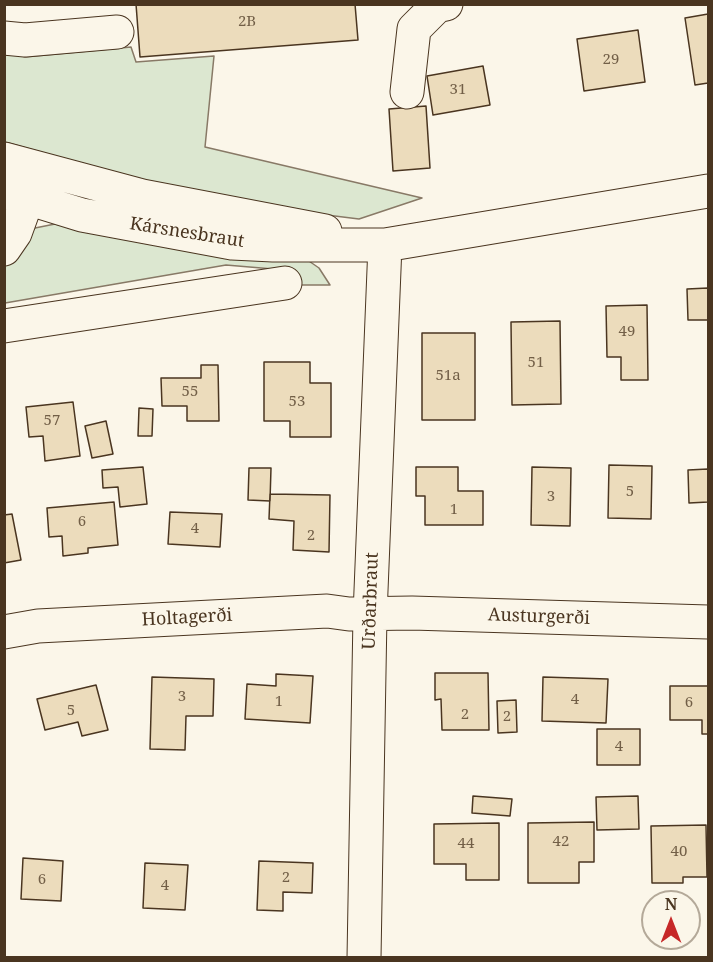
<!DOCTYPE html>
<meta charset="utf-8">
<style>
body{margin:0}
#map{position:relative;width:713px;height:962px;overflow:hidden;background:#fbf6e9;font-family:"Noto Serif",serif}
canvas{display:block}
.frame{position:absolute;inset:0;border:6px solid #4a3520;pointer-events:none}
.north{position:absolute;left:641px;top:890px;width:60px;height:60px;box-sizing:border-box;background:#fbf6e9;border:2px solid #b4a999;border-radius:50%;rotate:0deg;font-size:16px;font-weight:700;line-height:24px;text-align:center;color:#4a3520}
.north::after{content:'';display:block;margin:auto;width:21px;height:27px;background:#c62828;clip-path:polygon(50% 0,100% 100%,50% 72%,0 100%)}
</style>
<div id="map">
<canvas width="713" height="962"></canvas>
<div class="frame"></div>
<div class="north">N</div>
</div>
<script>
const c = document.querySelector('canvas').getContext('2d');
c.lineJoin = 'round';
function fillPath(path, color) { c.fillStyle = color; c.fill(path, 'evenodd'); }
function trace(path, color, width, dash) { c.strokeStyle = color; c.lineWidth = width; c.lineCap = dash ? 'butt' : 'round'; c.setLineDash(dash || []); c.stroke(path); }
function write(font, color, halo, rows, align = 'center') {
  c.font = font + ' "Noto Serif",serif'; c.lineWidth = 4.5; c.setLineDash([]); c.textBaseline = 'middle'; c.strokeStyle = halo; c.fillStyle = color; for (const [text, x, y, turn = 0] of rows) {
    c.save(); c.translate(x, y); c.rotate((+turn || 0) * Math.PI / 180); c.textAlign = isNaN(turn) ? turn : align; if (halo) c.strokeText(text, 0, 0); c.fillText(text, 0, 0); c.restore();
  }
}
const green = new Path2D(`
 M 131,47 L 136,62 L 214,56 L 205,147 L 422,198 L 359,219 L 214,201 L 5,142 L 4,49 L 25,57 Z
 M 55,224 L 205,251 L 306,259 L 319,268 L 330,285 L 294,285 L 273,269 L 226,265 L 5,303 L 5,260 L 35,228 Z`);
fillPath(green, '#dce7d0');
trace(green, '#887966', 1.5);
const building = new Path2D(`
 M 136,4 L 355,4 L 358,40 L 140,57 Z
 M 708,14 L 708,83 L 695,85 L 685,18 Z
 M 638,30 L 645,82 L 584,91 L 577,39 Z
 M 483,66 L 490,105 L 433,115 L 427,76 Z
 M 426,106 L 430,168 L 393,171 L 389,109 Z
 M 708,288 L 708,320 L 688,320 L 687,289 Z
 M 647,305 L 648,380 L 621,380 L 621,357 L 607,357 L 606,306 Z
 M 560,321 L 561,404 L 512,405 L 511,322 Z
 M 422,333 L 475,333 L 475,420 L 422,420 Z
 M 264,362 L 310,362 L 310,383 L 331,383 L 331,437 L 290,437 L 290,421 L 264,421 Z
 M 201,365 L 218,365 L 219,421 L 187,421 L 187,406 L 162,406 L 161,378 L 201,378 Z
 M 73,402 L 80,456 L 45,461 L 43,436 L 29,437 L 26,407 Z
 M 139,408 L 153,409 L 152,436 L 138,436 Z
 M 106,421 L 113,454 L 92,458 L 85,426 Z
 M 609,465 L 652,466 L 651,519 L 608,518 Z
 M 143,467 L 147,504 L 120,507 L 118,487 L 103,488 L 102,470 Z
 M 416,467 L 458,467 L 458,491 L 483,491 L 483,525 L 425,525 L 425,496 L 416,496 Z
 M 532,467 L 571,468 L 570,526 L 531,525 Z
 M 249,468 L 271,468 L 270,501 L 248,500 Z
 M 708,469 L 708,502 L 689,503 L 688,470 Z
 M 270,494 L 330,495 L 329,552 L 293,550 L 294,521 L 269,519 Z
 M 114,502 L 118,545 L 88,548 L 88,553 L 63,556 L 62,536 L 49,537 L 47,508 Z
 M 170,512 L 222,514 L 220,547 L 168,544 Z
 M 12,514 L 21,560 L 4,563 L 4,515 Z
 M 435,673 L 488,673 L 489,730 L 442,730 L 441,699 L 435,700 Z
 M 276,674 L 313,676 L 310,723 L 245,719 L 247,684 L 276,686 Z
 M 152,677 L 214,679 L 213,716 L 186,716 L 185,750 L 150,749 Z
 M 543,677 L 608,679 L 606,723 L 542,721 Z
 M 96,685 L 108,730 L 82,736 L 78,722 L 45,730 L 37,699 Z
 M 670,686 L 708,686 L 708,734 L 702,734 L 702,720 L 670,720 Z
 M 516,700 L 517,732 L 498,733 L 497,701 Z
 M 597,729 L 640,729 L 640,765 L 597,765 Z
 M 473,796 L 512,799 L 510,816 L 472,813 Z
 M 638,796 L 639,829 L 597,830 L 596,797 Z
 M 594,822 L 594,862 L 579,862 L 579,883 L 528,883 L 528,823 Z
 M 499,823 L 499,880 L 466,880 L 466,864 L 434,864 L 434,824 Z
 M 706,825 L 707,877 L 683,877 L 683,883 L 652,883 L 651,826 Z
 M 23,858 L 63,861 L 61,901 L 21,899 Z
 M 259,861 L 313,863 L 312,893 L 283,892 L 283,911 L 257,910 Z
 M 145,863 L 188,865 L 185,910 L 143,908 Z`);
fillPath(building, '#ecdcbc');
trace(building, '#4a3520', 1.5);
const minor = new Path2D(`
 M 4,38 L 25,40 L 117,32
 M 407,92 L 414,29 L 437,6 L 446,4
 M 4,159 L 142,196 L 325,231
 M 4,191 L 82,215 L 232,243 L 273,245 L 385,245 L 708,191
 M 4,249 L 15,233 L 35,178
 M 4,326 L 285,283
 M 4,632 L 38,626 L 327,611 L 349,614 L 412,613 L 708,622
 M 364,958 L 370,615 L 385,245`);
trace(minor, '#4a3520', 35);
trace(minor, '#fbf6e9', 33);
write('15px', '#725f47', null, [
 ["2B",247,22],
 ["29",611,60],
 ["31",458,90],
 ["49",627,332],
 ["51",536,363],
 ["51a",448,376],
 ["55",190,392],
 ["53",297,402],
 ["57",52,421],
 ["5",630,492],
 ["3",551,497],
 ["1",454,510],
 ["6",82,522],
 ["4",195,529],
 ["2",311,536],
 ["3",182,697],
 ["4",575,700],
 ["1",279,702],
 ["6",689,703],
 ["5",71,711],
 ["2",465,715],
 ["2",507,717],
 ["4",619,747],
 ["42",561,842],
 ["44",466,844],
 ["40",679,852],
 ["2",286,878],
 ["6",42,880],
 ["4",165,886]
]);
write('18px', '#4a3520', '#fbf6e9', [
 ["Kársnesbraut",187,233,9],
 ["Urðarbraut",371,601,-88],
 ["Austurgerði",539,617,2],
 ["Holtagerði",187,618,-3]
]);
</script>
